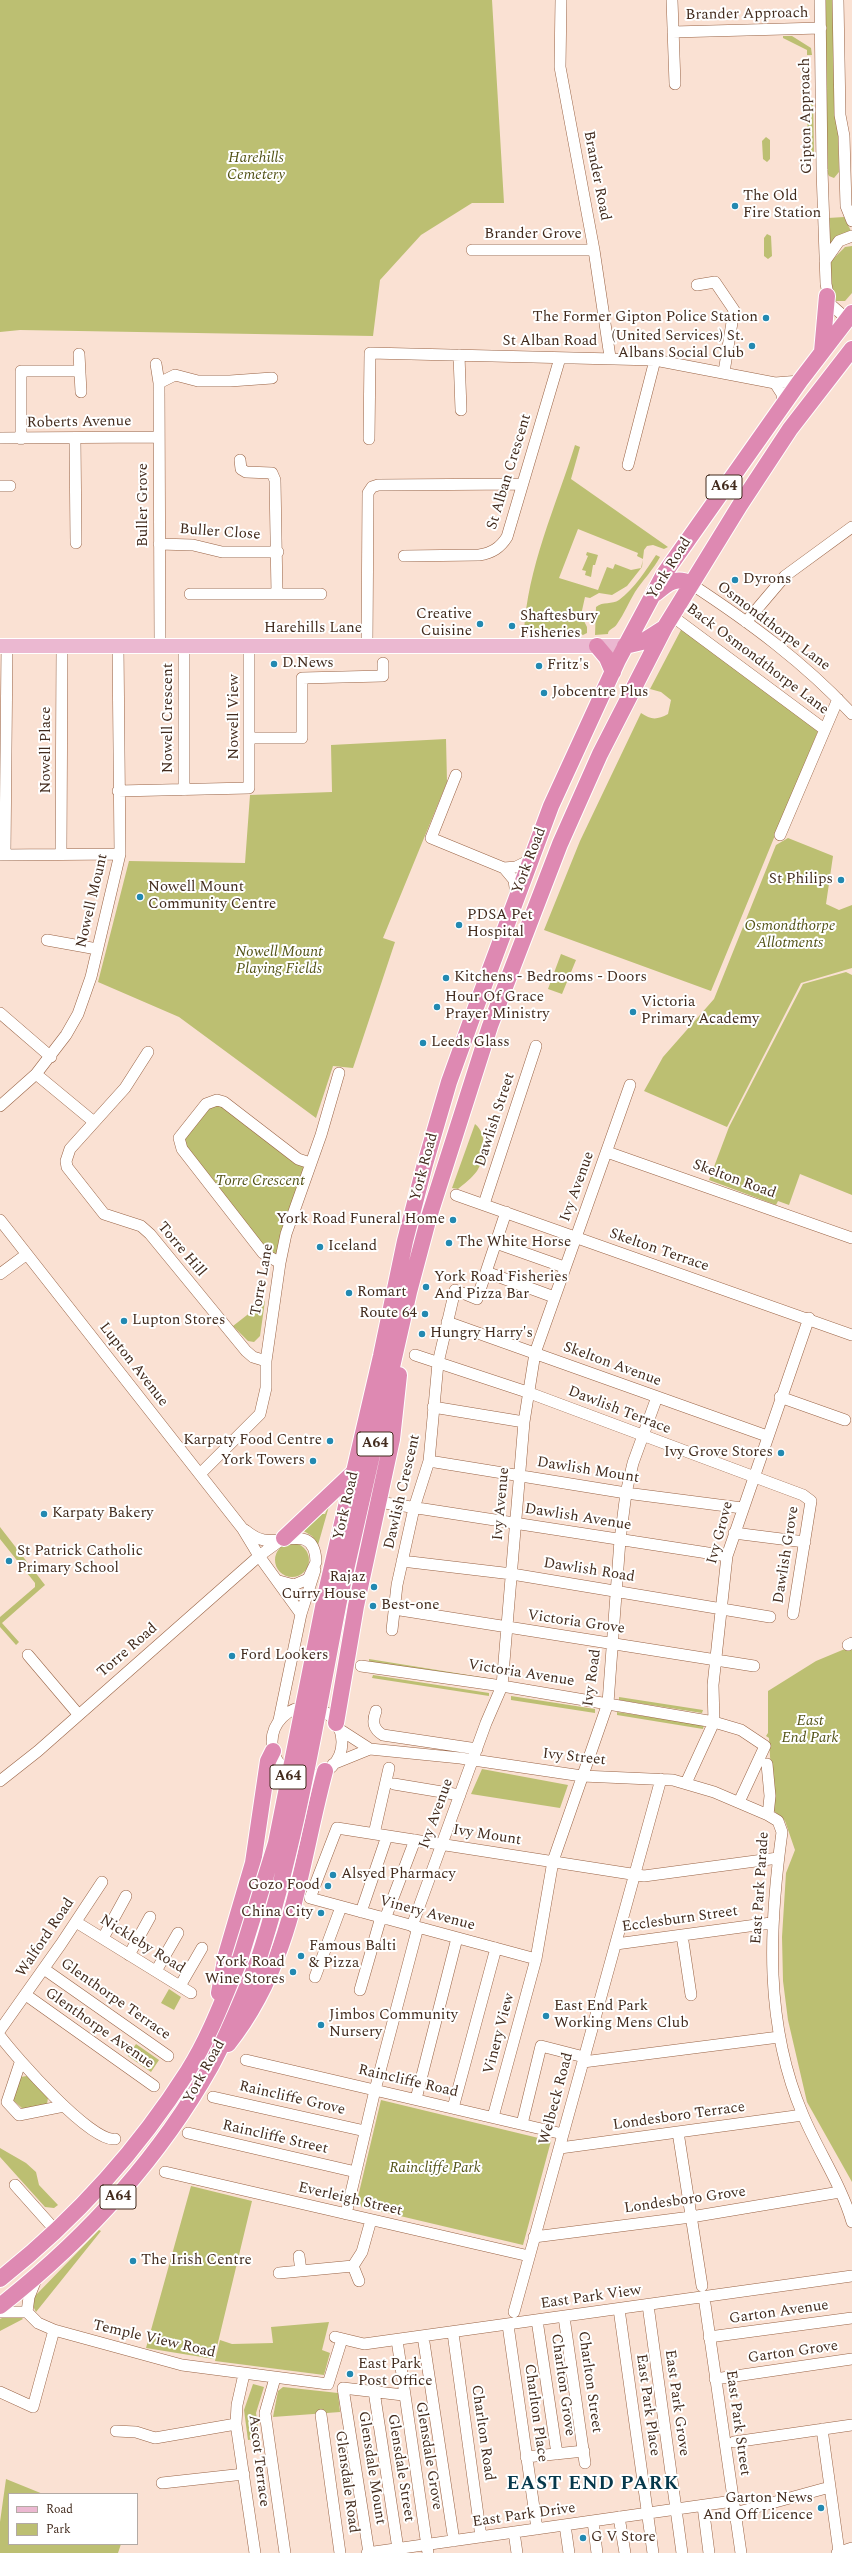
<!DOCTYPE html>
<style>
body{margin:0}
#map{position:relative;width:852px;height:2553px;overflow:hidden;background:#fae1d3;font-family:Spectral,serif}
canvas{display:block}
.legend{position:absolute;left:8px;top:2493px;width:130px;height:52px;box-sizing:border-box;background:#fff;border:1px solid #b3aaa5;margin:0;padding:5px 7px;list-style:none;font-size:12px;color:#422b1d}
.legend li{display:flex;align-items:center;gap:8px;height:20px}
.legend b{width:20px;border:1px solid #b3aaa5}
</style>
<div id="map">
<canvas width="852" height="2553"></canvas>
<ul class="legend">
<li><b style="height:5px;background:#ebb8d1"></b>Road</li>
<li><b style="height:11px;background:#bcbf72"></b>Park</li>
</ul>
</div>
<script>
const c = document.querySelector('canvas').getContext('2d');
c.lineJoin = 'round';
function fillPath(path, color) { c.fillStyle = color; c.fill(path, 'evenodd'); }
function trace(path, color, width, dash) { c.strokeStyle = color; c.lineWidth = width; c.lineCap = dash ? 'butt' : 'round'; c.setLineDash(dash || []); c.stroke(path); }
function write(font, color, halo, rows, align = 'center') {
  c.font = font + ' Spectral,serif'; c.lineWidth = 4; c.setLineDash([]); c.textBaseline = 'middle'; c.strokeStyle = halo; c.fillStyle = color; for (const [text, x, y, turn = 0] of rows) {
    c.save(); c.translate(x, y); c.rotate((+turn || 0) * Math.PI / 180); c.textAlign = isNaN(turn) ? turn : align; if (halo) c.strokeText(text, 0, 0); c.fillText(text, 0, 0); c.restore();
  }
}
fillPath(new Path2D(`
 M 0,0 L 492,0 L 504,203 L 472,203 L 421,235 L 380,280 L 373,336 L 20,330 L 0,332 Z
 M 823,0 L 835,0 L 839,172 L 834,178 L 829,176 L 827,172 Z
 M 783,36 L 792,36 L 811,48 L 812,55 L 807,55 L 807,50 L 783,38 Z
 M 807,99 L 813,99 L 814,152 L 808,152 Z
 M 766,137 L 770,140 L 770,159 L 767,162 L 763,159 L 762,141 Z
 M 844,217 L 852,233 L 828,249 L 828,218 Z
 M 767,234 L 771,236 L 772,256 L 768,259 L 764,256 L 764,238 Z
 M 852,246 L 852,293 L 845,301 L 836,301 L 830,294 L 830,262 L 845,247 Z
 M 575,445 L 580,447 L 571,479 L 668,547 L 664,549 L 653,545 L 647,546 L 644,550 L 642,567 L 627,586 L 612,595 L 599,593 L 590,598 L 585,597 L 581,615 L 587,627 L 587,633 L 583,635 L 573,631 L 524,633 C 527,568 556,506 575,445 ZM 578,529 L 638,553 L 637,556 L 643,559 L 641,568 L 631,570 L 615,564 L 613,569 L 607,567 L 598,590 L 559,578 Z
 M 587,552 L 598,555 L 595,565 L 593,565 L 591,577 L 585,575 L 586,571 L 582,570 L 588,556 L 586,555 Z
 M 656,555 L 660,557 C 653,570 643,580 635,592 C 629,602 624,614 617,624 C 614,629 608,629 608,634 L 595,635 L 596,607 C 603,601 612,605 619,600 C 635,588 646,570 656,555 Z
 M 682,628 L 818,731 L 711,991 L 544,930 L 580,841 L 641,713 C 651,720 657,720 668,714 L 671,700 L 661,692 L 650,689 Z
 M 446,739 L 447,782 L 383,938 L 395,942 L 353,1068 L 333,1066 L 316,1118 L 179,1017 L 98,982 L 129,861 L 245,863 L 250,795 L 332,792 L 331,745 Z
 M 788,838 L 833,856 L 826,904 L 839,910 L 852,905 L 852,968 L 801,983 L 727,1127 L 644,1091 L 663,1057 L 714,999 L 776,845 Z
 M 561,954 L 576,960 L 562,994 L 548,989 Z
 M 846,972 L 852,975 L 852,1195 L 800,1174 L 789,1205 L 778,1201 L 776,1205 L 709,1180 L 729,1127 L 803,984 Z
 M 213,1100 L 310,1163 L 286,1234 L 273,1261 L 179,1138 Z
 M 475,1124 C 488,1134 485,1159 477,1171 C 472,1178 464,1184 458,1189 L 452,1188 Z
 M 265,1301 L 260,1336 L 254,1342 L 248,1341 L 233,1326 Z
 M 331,1499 L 318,1545 L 312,1536 L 302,1530 L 321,1514 L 325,1514 Z
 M 0,1527 L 45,1585 L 2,1623 L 19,1642 L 16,1645 L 0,1627 L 0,1617 L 35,1587 L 35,1583 L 0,1539 Z
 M275 1560a17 17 0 1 1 34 0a17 17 0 1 1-34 0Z
 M 852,1646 L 852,2182 L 807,2102 L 788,2020 L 783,1981 L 782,1937 L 786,1873 L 795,1850 L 785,1821 L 773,1810 L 769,1738 L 766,1736 L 768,1733 L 768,1691 L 816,1661 Z
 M 369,1659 L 493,1679 L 493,1682 L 369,1663 Z
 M 373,1675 L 489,1693 L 489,1696 L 372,1678 Z
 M 511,1696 L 595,1709 L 595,1713 L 511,1700 Z
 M 619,1697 L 703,1710 L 702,1713 L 619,1700 Z
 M 617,1712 L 704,1725 L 703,1729 L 617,1715 Z
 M 482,1769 L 568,1785 L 560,1808 L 471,1794 Z
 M 169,1989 L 181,1997 L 174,2010 L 161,2003 Z
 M 136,2044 L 159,2060 L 151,2072 L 128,2056 Z
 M 27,2076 L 48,2097 L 47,2105 L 23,2109 L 13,2100 L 20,2077 Z
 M 381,2100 L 551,2141 L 523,2245 L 362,2207 L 357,2201 Z
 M 0,2148 L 26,2163 L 36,2172 L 39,2185 L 58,2205 L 54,2208 L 45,2207 L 0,2157 Z
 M 191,2186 L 252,2201 L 214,2359 L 146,2348 Z
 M 99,2230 L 101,2231 L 36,2312 L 32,2304 L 35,2296 Z
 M 4,2317 L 21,2317 L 23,2319 L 0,2331 L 0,2319 Z
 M 329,2322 L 322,2350 L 330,2353 L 324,2375 L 215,2361 L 220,2340 L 232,2344 L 273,2343 L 271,2327 Z
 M 253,2384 L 264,2387 L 256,2413 L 260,2438 L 248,2440 L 244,2410 Z
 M 283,2387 L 338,2393 L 340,2412 L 273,2417 L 278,2391 Z
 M 6,2479 L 43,2494 L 9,2494 L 9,2544 L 121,2544 L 118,2553 L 0,2553 L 0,2522 Z`), '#bcbf72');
const minor = new Path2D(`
 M 561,0 L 560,67 L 594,250 L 610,357
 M 672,0 L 675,84
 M 820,0 L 822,170 L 826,284 L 830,304 L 847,319
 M 838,0 L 840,115 L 844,136 L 846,206 L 852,221
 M 673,32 L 821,28
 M 472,250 L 594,250
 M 825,261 L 839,241 L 852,236
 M 697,285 L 715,282 L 734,310 L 724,372
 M 79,354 L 81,392
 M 459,355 L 461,410
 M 156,364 L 159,383 L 160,646
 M 159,383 L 175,375 L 198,381 L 230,381 L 272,378
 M 783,406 L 782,394 L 775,383 L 800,381
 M 0,438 L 158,437
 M 75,438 L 76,543
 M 21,439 L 21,371 L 80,371
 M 369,439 L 370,353 L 655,360 L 775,383
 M 240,460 L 241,469 L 246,472 L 272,473 L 275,480 L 277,594
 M 628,465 L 655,360
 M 0,486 L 10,486
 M 159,544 L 193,545 L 222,552 L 278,552
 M 404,556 L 479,555 C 492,553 500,548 507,537 L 560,358
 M 691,584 C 749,622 805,663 852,714
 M 190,594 L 321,594
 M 672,616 L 824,729
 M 746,622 L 785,576 L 852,527
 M 367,646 L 368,493 L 372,487 L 378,485 L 522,484
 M 251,738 L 302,738 L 302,678 L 383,676 L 383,663
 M 456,775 L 431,838 L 504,868
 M 184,790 L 184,646
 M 118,791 L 249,788 L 249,646
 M 780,835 L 838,699
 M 61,854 L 62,646
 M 0,855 L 120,854
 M 5,855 L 7,646
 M 516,895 L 514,880 L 504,868 L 516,867 L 530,860
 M 47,940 L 97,949
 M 0,1013 L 51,1057
 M 148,1052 L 125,1088 L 70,1149 L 66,1161 L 67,1167 L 104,1214 L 141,1226 L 150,1234 L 246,1351 L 253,1357 L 266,1361
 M 36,1074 L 94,1122
 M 0,1106 L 36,1074 L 66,1035 L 78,1014 L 91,977 L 120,854 L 118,646
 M 607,1152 L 852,1238
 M 456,1195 L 852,1335
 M 484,1204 L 536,1046
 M 0,1220 L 242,1528 L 259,1556 L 301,1614
 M 496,1243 L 564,1267
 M 280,1263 L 263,1253 L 182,1149 L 179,1138 L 206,1104 L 217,1100 L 224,1102 L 298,1159 L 310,1163
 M 486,1272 L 554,1297
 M 0,1274 L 27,1254
 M 447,1322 L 767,1436
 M 415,1355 L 527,1392 L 803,1495 L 811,1501 L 793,1614
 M 780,1397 L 845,1420
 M 433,1407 L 524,1422
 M 429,1461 L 626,1493 L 742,1508
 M 200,1474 L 260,1414 L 266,1388 L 266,1361 L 280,1263 L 286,1234 L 321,1135 L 339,1073
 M 377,1506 L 385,1503 L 727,1556
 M 245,1530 C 250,1534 256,1539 264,1540 C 284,1544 315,1524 316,1562 L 308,1579 L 294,1585 L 279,1581
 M 734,1533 L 805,1542
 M 402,1561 L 512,1574 L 770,1617
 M 394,1609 L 754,1666
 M 392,1630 L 397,1585 L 414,1508 L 429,1461 L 438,1363 L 455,1290 L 477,1299 L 506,1212
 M 848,1645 L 852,1643
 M 28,1655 L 78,1714
 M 361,1666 L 502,1686 L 714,1722 L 741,1730 L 765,1746 L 739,1802
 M272 1742a35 35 0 1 1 70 0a35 35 0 1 1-70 0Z
 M 376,1711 C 372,1722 373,1729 383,1735 L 477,1749
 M 279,1720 L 301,1614 L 315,1570
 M 339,1729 L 370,1749
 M 333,1764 L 370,1749 L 460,1758 L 582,1776 L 673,1780 L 714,1792 L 768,1815 L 778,1821 L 782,1832 C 769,1927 764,2024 803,2115 C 818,2151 841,2184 852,2222
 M 767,1764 L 770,1796 L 768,1815
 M 0,1781 L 38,1751 L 259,1556 L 281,1540
 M 686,1783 L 714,1722 L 713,1685 L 727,1556 L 809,1318
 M 394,1784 L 460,1795
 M 374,1834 L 389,1768
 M 361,1912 L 387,1836
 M 385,1919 L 415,1840
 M 76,1922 L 191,1993
 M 412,1926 L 486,1723 L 502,1686 L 524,1422 L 535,1353 L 630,1085
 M 682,1935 L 691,1995
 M 103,1938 L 126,1896
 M 616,1944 L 771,1923
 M 129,1955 L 150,1917
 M 536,1959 L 310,1898 L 337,1828 L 644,1876 L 778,1858
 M 44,1969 L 168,2056
 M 156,1971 L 178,1933
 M 315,1977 L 341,1907
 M 180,1986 L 202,1948
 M 360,1990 L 381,1917
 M 26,1995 L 154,2086
 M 0,2030 L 61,1944 L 102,1882
 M 0,2036 C 15,2056 91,2143 115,2139
 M 246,2060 L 563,2134
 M 583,2062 L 779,2037
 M 20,2063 L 7,2102 L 19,2115 L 64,2106
 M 213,2097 L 365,2131
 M 416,2099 L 457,1938
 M 453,2108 L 496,1948
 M 493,2117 L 536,1959 L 553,1861 L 608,1703 L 620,1540 L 626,1493 L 633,1463 L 657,1397
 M 522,2124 L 541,2046 L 584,2057
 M 678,2132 L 702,2286
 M 188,2133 L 356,2172
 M 560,2148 L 803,2115
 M 165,2172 L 529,2256
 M 15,2185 L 56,2231
 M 346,2214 L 375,2090 L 418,1927
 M 534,2237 L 691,2217 L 840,2192
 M 299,2256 L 301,2271
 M 353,2266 L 359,2281
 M 279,2273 L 353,2266 L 362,2252 L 371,2220
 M 704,2297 L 741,2553
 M 648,2305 L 682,2553
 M 619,2309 L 653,2553
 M 0,2312 L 27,2312 L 38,2323 L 54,2330 L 182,2365 L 328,2384 L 342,2339
 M 27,2312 L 29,2297 L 37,2277
 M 514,2312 L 661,1779
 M 564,2317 L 585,2463
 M 537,2320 L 557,2454
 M 508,2325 L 537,2529
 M 453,2333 L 481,2537
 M 423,2336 L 454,2541
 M 335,2337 L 364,2344 L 852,2276
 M 709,2337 L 852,2318
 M 397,2340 L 428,2553
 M 244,2374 L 237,2405 L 236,2424 L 255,2553
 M 275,2378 L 265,2413 L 285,2553
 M 715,2379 L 852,2359
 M 374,2391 L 398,2549
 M 0,2392 L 33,2407 L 54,2330
 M 321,2415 L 340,2553
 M 822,2429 L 839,2552
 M 116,2431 L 136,2432 L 155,2438 L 236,2424
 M 734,2442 L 852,2425
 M 526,2457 L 584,2451
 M 162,2483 L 244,2474
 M 703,2506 L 709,2553
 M 735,2513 L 830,2487
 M 619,2517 L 625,2553
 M 593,2521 L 597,2553
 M 565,2525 L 569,2553
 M 514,2532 L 517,2553
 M 367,2553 L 733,2501
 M 369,2553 L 343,2388 L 403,2395
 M 837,2553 L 852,2548`);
const major = new Path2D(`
 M 0,646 L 625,646`);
const highway = new Path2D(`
 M 822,352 L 827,296
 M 656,593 C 668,583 676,576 691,584
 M 597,646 L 607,658 L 613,672
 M 625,646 L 642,642 L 664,628
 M 284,1538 L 355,1471
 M 326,1592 L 381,1356 L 405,1241 L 425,1164 L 449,1082 L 476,1007 L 551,806 L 618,660 L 664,574 L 800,381 L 852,313
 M 340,1596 L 409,1292 L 429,1217 L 490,1026 L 560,844 L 600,754 L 665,627 L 740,505 L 790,429 L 852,349
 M 336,1723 L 356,1606 L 392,1439 L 399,1375
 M 219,1993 L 226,1955 L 253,1863 L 268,1761 L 273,1751
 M 228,2044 C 293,1962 299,1868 325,1771
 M 0,2279 C 73,2221 138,2150 188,2071 C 210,2036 224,1997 240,1959
 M 0,2306 C 85,2239 157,2162 211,2066 C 229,2033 243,1996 258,1961`);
trace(minor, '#996345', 12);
trace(major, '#fff', 16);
trace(highway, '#fff', 18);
trace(minor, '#fff', 11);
trace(major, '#ebb8d1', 14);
trace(highway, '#de89b2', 16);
const highwayBridge = new Path2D(`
 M 240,1959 L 276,1843 L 326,1592
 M 258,1961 C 297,1842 316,1718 340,1596`);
trace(highwayBridge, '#fff', 18, []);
trace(highwayBridge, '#de89b2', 16);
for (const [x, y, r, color] of [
 [735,206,4,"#2289b1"],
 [766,318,4,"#2289b1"],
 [752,346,4,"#2289b1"],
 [735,580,4,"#2289b1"],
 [480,624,4,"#2289b1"],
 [512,626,4,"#2289b1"],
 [274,664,4,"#2289b1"],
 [539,666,4,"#2289b1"],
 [544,693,4,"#2289b1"],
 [841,880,4,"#2289b1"],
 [140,897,4,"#2289b1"],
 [459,925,4,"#2289b1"],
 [446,978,4,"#2289b1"],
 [437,1007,4,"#2289b1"],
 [633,1012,4,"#2289b1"],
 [423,1043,4,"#2289b1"],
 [453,1220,4,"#2289b1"],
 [449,1243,4,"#2289b1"],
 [320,1247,4,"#2289b1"],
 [426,1287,4,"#2289b1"],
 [349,1293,4,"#2289b1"],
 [425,1314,4,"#2289b1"],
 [124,1321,4,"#2289b1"],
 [422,1334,4,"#2289b1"],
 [330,1441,4,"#2289b1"],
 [781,1453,4,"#2289b1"],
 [313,1461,4,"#2289b1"],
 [44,1514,4,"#2289b1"],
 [9,1561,4,"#2289b1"],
 [374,1587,4,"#2289b1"],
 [373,1606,4,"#2289b1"],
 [232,1656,4,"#2289b1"],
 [333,1875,4,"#2289b1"],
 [328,1886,4,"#2289b1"],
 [321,1913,4,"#2289b1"],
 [301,1956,4,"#2289b1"],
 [293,1972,4,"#2289b1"],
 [546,2016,4,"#2289b1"],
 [321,2025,4,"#2289b1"],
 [133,2261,4,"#2289b1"],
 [350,2374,4,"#2289b1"],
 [821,2508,4,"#2289b1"],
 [583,2538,4,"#2289b1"]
]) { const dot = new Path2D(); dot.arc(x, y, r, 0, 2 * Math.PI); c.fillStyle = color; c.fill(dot); trace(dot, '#fff', 1.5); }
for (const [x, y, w] of [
 [724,487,36],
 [375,1444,36],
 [288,1777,36],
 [118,2197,36]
]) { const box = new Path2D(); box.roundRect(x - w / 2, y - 12, w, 24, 3); c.fillStyle = '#fff'; c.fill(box); trace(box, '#422b1d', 1); }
write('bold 14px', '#422b1d', null, [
 ["A64",724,487],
 ["A64",375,1444],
 ["A64",288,1777],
 ["A64",118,2197]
]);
write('15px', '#422b1d', '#fff', [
 ["Brander Approach",747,15,-1],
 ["Gipton Approach",807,116,-91],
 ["Brander Road",596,176,79],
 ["Brander Grove",533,235],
 ["St Alban Road",550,342],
 ["Roberts Avenue",79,423,-1],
 ["St Alban Crescent",510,472,-73],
 ["Buller Grove",144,505,-90],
 ["Buller Close",220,533,4],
 ["York Road",670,569,-58],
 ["Osmondthorpe Lane",773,627,37],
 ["Harehills Lane",313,629],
 ["Back Osmondthorpe Lane",757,660,37],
 ["Nowell View",235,717,-90],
 ["Nowell Crescent",169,718,-90],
 ["Nowell Place",47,750,-90],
 ["York Road",530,861,-69],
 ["Nowell Mount",93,901,-77],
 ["Dawlish Street",496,1120,-72],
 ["York Road",425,1167,-75],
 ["Skelton Road",734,1180,20],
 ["Ivy Avenue",578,1187,-70],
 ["Torre Hill",181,1250,50],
 ["Skelton Terrace",659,1251,19],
 ["Torre Lane",263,1280,-80],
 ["Lupton Avenue",133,1365,52],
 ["Skelton Avenue",612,1365,20],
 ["Dawlish Terrace",619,1411,21],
 ["Dawlish Mount",588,1471,9],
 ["Dawlish Crescent",403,1492,-77],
 ["Ivy Avenue",502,1504,-85],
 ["York Road",347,1506,-77],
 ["Dawlish Avenue",578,1518,9],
 ["Ivy Grove",721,1533,-75],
 ["Dawlish Grove",787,1555,-81],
 ["Dawlish Road",589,1571,9],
 ["Victoria Grove",576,1623,8],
 ["Torre Road",128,1651,-41],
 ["Victoria Avenue",521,1674,9],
 ["Ivy Road",593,1678,-82],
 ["Ivy Street",574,1758,6],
 ["Ivy Avenue",437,1814,-70],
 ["Ivy Mount",487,1836,9],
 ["East Park Parade",761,1888,-86],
 ["Vinery Avenue",427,1914,15],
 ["Ecclesburn Street",680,1920,-8],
 ["Walford Road",46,1938,-56],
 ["Nickleby Road",142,1945,32],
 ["Glenthorpe Terrace",115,2000,35],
 ["Glenthorpe Avenue",99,2029,35],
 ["Vinery View",500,2034,-75],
 ["York Road",205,2072,-61],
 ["Raincliffe Road",408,2082,13],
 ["Raincliffe Grove",292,2099,13],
 ["Welbeck Road",557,2099,-75],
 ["Londesboro Terrace",679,2117,-8],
 ["Raincliffe Street",275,2138,13],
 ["Everleigh Street",350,2200,13],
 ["Londesboro Grove",685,2201,-8],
 ["East Park View",591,2298,-8],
 ["Garton Avenue",779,2313,-8],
 ["Temple View Road",154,2340,13],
 ["Garton Grove",793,2353,-8],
 ["Charlton Street",589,2382,82],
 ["Charlton Grove",562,2385,82],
 ["East Park Grove",676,2403,82],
 ["East Park Place",647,2405,82],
 ["Charlton Place",535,2413,82],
 ["East Park Street",737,2423,82],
 ["Charlton Road",482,2433,82],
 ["Glensdale Grove",428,2456,81],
 ["Ascot Terrace",258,2461,83],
 ["Glensdale Mount",371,2468,81],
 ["Glensdale Street",400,2468,81],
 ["Glensdale Road",346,2482,82],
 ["East Park Drive",524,2516,-8]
]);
write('italic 15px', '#535317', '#fff', [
 ["Harehills",256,159],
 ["Cemetery",256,176],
 ["Osmondthorpe",790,927],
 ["Allotments",790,944],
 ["Nowell Mount",279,953],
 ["Playing Fields",279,970],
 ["Torre Crescent",260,1182],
 ["East",810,1722],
 ["End Park",810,1739],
 ["Raincliffe Park",435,2169]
]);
write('15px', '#422b1d', '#fff', [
 ["The Old",743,197],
 ["Fire Station",743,214],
 ["The Former Gipton Police Station",758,318,"right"],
 ["(United Services) St.",744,337,"right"],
 ["Albans Social Club",744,354,"right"],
 ["Dyrons",743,580],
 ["Creative",472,615,"right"],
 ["Cuisine",472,632,"right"],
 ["Shaftesbury",520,617],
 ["Fisheries",520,634],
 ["D.News",282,664],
 ["Fritz's",547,666],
 ["Jobcentre Plus",552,693],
 ["St Philips",833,880,"right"],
 ["Nowell Mount",148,888],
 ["Community Centre",148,905],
 ["PDSA Pet",467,916],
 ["Hospital",467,933],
 ["Kitchens - Bedrooms - Doors",454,978],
 ["Hour Of Grace",445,998],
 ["Prayer Ministry",445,1015],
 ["Victoria",641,1003],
 ["Primary Academy",641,1020],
 ["Leeds Glass",431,1043],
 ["York Road Funeral Home",445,1220,"right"],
 ["The White Horse",457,1243],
 ["Iceland",328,1247],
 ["York Road Fisheries",434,1278],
 ["And Pizza Bar",434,1295],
 ["Romart",357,1293],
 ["Route 64",417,1314,"right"],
 ["Lupton Stores",132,1321],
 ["Hungry Harry's",430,1334],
 ["Karpaty Food Centre",322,1441,"right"],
 ["Ivy Grove Stores",773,1453,"right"],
 ["York Towers",305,1461,"right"],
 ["Karpaty Bakery",52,1514],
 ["St Patrick Catholic",17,1552],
 ["Primary School",17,1569],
 ["Rajaz",366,1578,"right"],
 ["Curry House",366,1595,"right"],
 ["Best-one",381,1606],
 ["Ford Lookers",240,1656],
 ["Alsyed Pharmacy",341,1875],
 ["Gozo Food",320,1886,"right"],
 ["China City",313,1913,"right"],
 ["Famous Balti",309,1947],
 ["& Pizza",309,1964],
 ["York Road",285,1963,"right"],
 ["Wine Stores",285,1980,"right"],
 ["East End Park",554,2007],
 ["Working Mens Club",554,2024],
 ["Jimbos Community",329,2016],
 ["Nursery",329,2033],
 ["The Irish Centre",141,2261],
 ["East Park",358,2365],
 ["Post Office",358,2382],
 ["Garton News",813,2499,"right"],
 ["And Off Licence",813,2516,"right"],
 ["G V Store",591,2538]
], 'left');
c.letterSpacing = '1px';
write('bold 19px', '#06384b', '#fff', [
 ["EAST END PARK",593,2485]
]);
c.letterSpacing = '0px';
</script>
